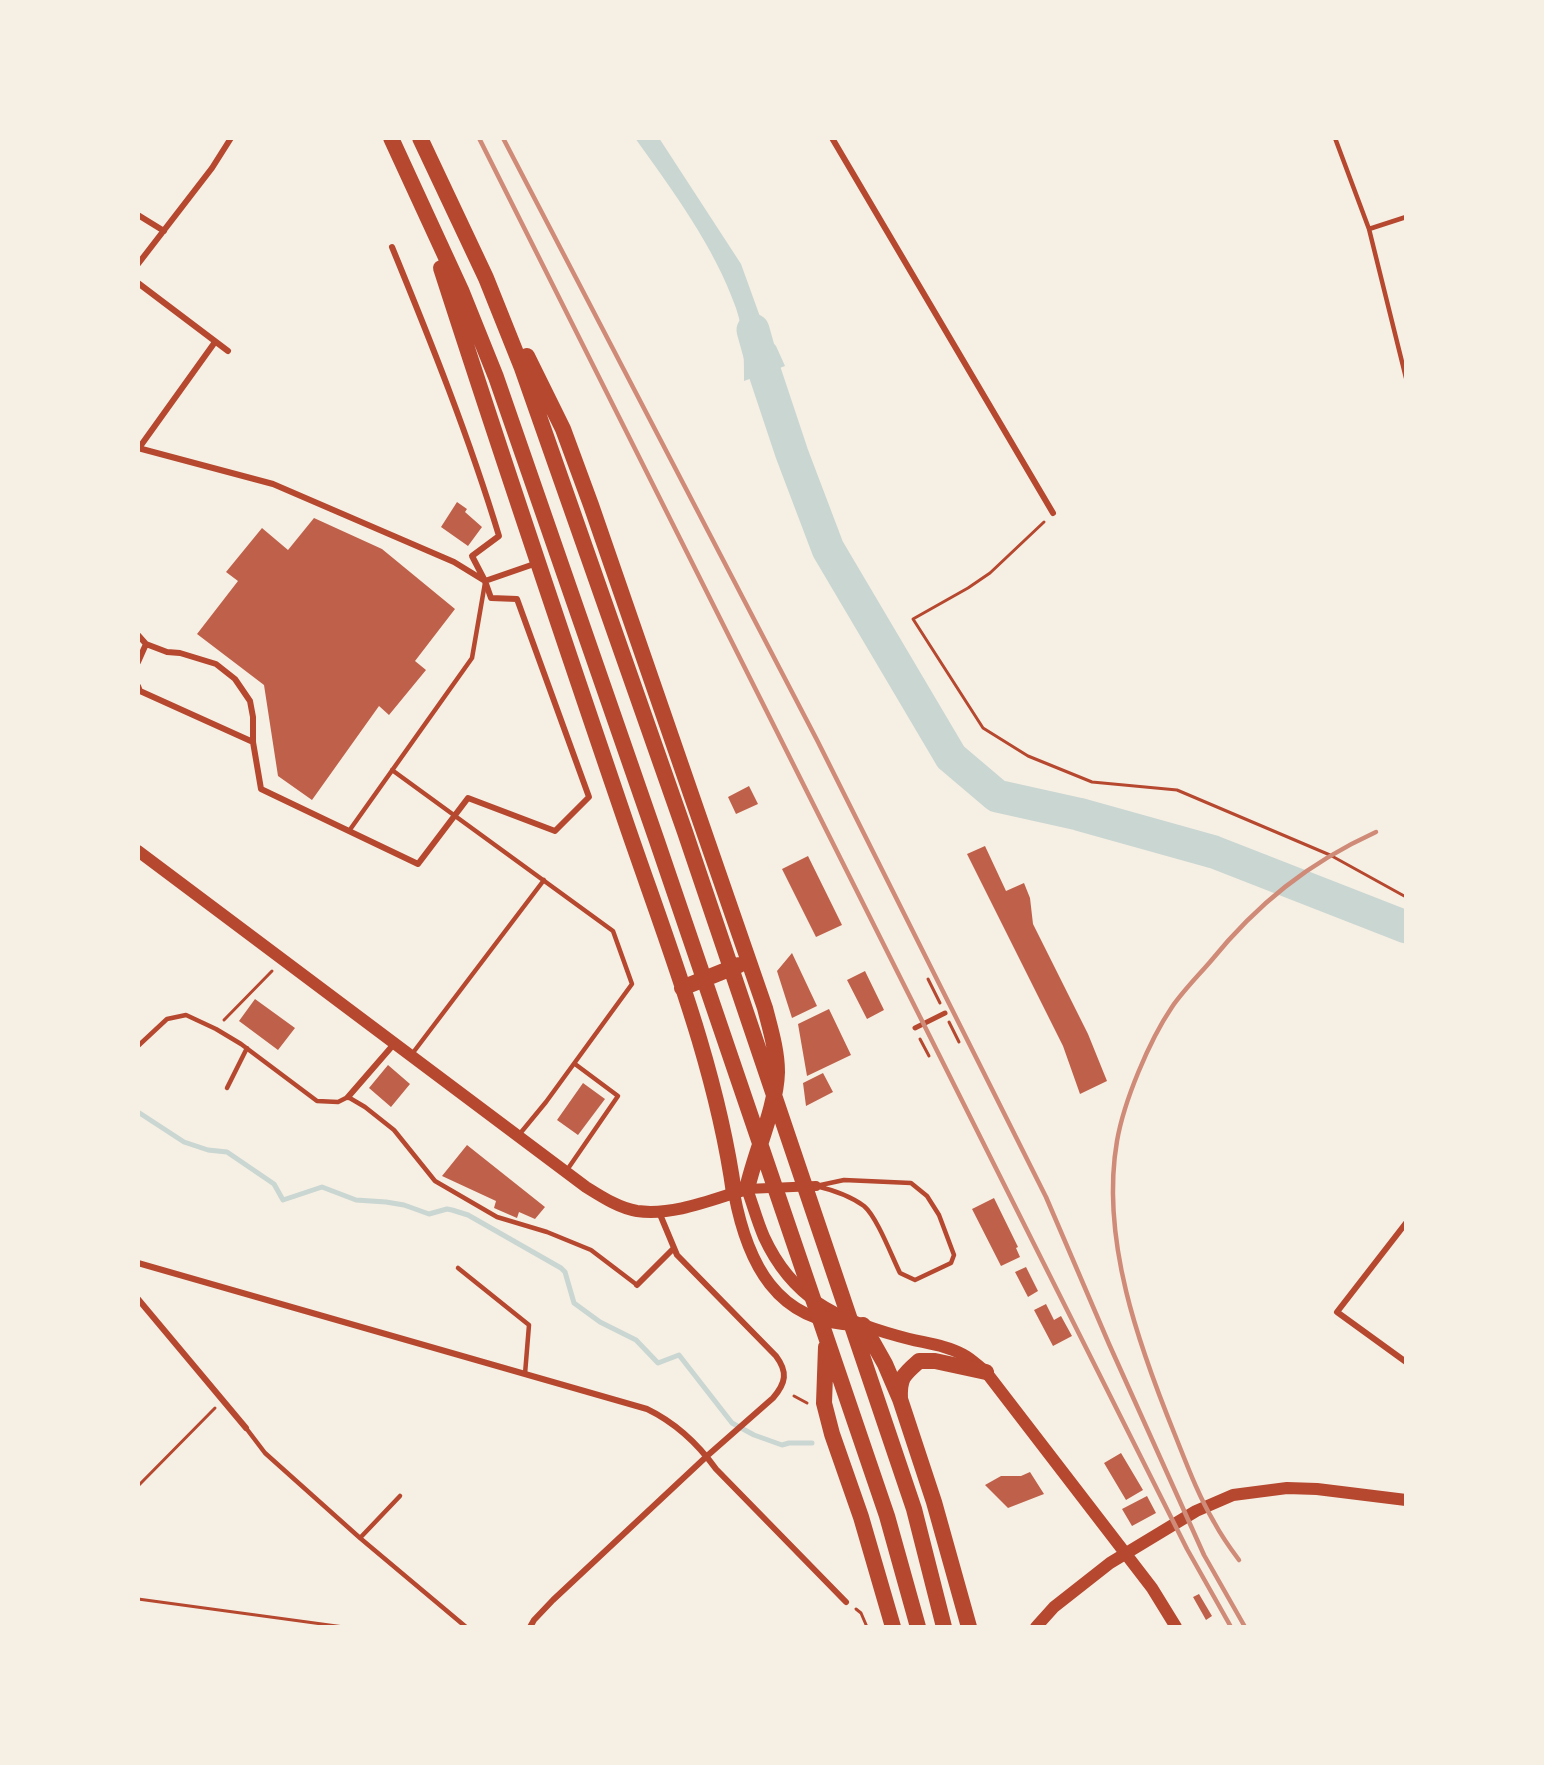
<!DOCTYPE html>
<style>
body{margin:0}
#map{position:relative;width:1544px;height:1765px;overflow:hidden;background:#f6efe4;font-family:Helvetica,sans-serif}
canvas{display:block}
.frame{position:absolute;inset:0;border:140px solid #f6efe4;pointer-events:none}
</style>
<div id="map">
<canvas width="1544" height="1765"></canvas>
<div class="frame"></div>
</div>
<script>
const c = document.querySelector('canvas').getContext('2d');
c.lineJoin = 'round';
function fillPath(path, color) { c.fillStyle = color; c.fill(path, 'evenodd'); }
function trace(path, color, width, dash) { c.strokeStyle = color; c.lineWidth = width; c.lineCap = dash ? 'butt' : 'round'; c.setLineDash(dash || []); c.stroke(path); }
fillPath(new Path2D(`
 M 635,138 L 659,138 L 741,264 L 767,336 L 776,346 L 785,366 L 744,381 C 744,357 744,331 736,308 C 714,246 673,191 635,138 Z`), '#c9d6d2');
trace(new Path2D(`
 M 138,1112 L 184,1142 L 208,1150 L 227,1152 L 274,1184 L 283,1200 L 322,1187 L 356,1200 L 386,1202 L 404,1205 L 429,1214 L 447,1209 L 452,1210 L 468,1215 L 561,1268 L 565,1272 L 574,1303 L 600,1322 L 636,1340 L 658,1363 L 679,1355 L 732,1423 L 754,1435 L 782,1445 L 789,1443 L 812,1443`), '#c9d6d2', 5);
trace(new Path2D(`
 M 753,330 L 765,373 L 792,454 L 828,549 L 951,757 L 997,796 L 1078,814 L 1214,852 L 1406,927`), '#c9d6d2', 33);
fillPath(new Path2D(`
 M 457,502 L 467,509 L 465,512 L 482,527 L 468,546 L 441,527 Z
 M 314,518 L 382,549 L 455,609 L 415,661 L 426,670 L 389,715 L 379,706 L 312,800 L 278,776 L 264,685 L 197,634 L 238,581 L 226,572 L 262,528 L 288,550 Z
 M 749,786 L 758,804 L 736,814 L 728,797 Z
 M 985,846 L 1006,891 L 1024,883 L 1030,898 L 1033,924 L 1088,1034 L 1107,1081 L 1080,1094 L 1063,1046 L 967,854 Z
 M 808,856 L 842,925 L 816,937 L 782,869 Z
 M 792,953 L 817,1006 L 792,1018 L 777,971 Z
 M 865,971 L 884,1010 L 867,1019 L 847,980 Z
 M 255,999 L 295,1028 L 278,1050 L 239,1021 Z
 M 829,1009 L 851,1055 L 807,1076 L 798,1024 Z
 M 388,1065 L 410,1084 L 391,1107 L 369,1088 Z
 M 823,1073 L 833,1092 L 806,1106 L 803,1083 Z
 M 583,1083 L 605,1099 L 578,1135 L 557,1120 Z
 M 467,1145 L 545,1207 L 535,1219 L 519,1212 L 517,1218 L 494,1208 L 496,1201 L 442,1176 Z
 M 994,1198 L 1018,1247 L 1016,1248 L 1020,1257 L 1001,1266 L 972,1209 Z
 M 1026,1267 L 1038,1291 L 1028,1297 L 1015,1272 Z
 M 1046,1304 L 1054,1320 L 1061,1316 L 1072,1336 L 1053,1346 L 1034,1310 Z
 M 1121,1453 L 1143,1490 L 1126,1500 L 1104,1463 Z
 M 1030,1472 L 1044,1494 L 1008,1508 L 985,1485 L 1001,1476 L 1021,1476 Z
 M 1147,1496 L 1156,1513 L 1132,1526 L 1122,1509 Z
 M 1199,1594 L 1212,1616 L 1206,1620 L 1193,1597 Z`), '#bf614a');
trace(new Path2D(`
 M 1044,522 L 990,573 L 968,588 L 913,619 L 983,728 L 1028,756 L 1092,782 L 1177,790 L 1330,855 L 1406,897
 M 928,979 L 940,1003
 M 224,1020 L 272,971
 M 949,1022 L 959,1042
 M 920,1039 L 929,1056
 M 794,1396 L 807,1403
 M 138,1486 L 215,1408
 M 138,1599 L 344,1627
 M 856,1609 L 861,1613 L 867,1627`), '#b5482f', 3);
trace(new Path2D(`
 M 1335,138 L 1369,229 L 1406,378
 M 1369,229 L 1406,217
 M 392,770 L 613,931 L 632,984 L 546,1102 L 518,1136
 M 349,831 L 472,658 L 485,583
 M 138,1046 L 167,1019 L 186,1015 L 216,1029 L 241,1044 L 317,1101 L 338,1102 L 348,1097 L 365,1107 L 394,1130 L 435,1181 L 497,1217 L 547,1232 L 591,1250 L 637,1285
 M 412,1054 L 544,880
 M 227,1088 L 247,1048
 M 567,1170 L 618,1096 L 575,1064
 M 844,1180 L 911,1183 L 927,1196 L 939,1215 L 954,1255 L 951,1263 L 915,1280 L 900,1273 C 892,1257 877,1217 864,1206 C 849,1195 833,1190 816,1186 Z
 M 458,1268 L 529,1325 L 525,1374
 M 246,1428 L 265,1453 L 360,1538 L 466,1627
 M 360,1538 L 400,1496`), '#b5482f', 4.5);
trace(new Path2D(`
 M 915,1028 L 945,1013`), '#b5482f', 5);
trace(new Path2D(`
 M 832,138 L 1053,513
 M 138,215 L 164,231
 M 138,264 L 212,168 L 231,138
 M 138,283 L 228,351
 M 138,448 L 273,484 L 454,562 L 485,581 L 537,563
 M 139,448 L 215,342
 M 138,635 L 146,644 L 167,652 L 180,653 L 216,664 L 235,679 L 250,701 L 253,717 L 253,742 L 261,789 L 418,864 L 468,798 L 555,831 L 589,797 L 517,599 L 491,598 L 485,581 L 472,556 L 499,536 C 469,437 431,342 392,247
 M 138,662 L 146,644
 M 138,686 L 140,691 L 253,742
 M 348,1097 L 394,1044
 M 1406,1223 L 1337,1312 L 1406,1362
 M 138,1263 L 647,1409 C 674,1422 698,1444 716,1469 L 846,1602
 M 637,1285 L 674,1248
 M 138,1299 L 246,1428
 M 530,1627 L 534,1620 L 553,1600 L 707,1456 L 773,1398 C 786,1383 788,1372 776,1356 L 677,1255 L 659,1212`), '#b5482f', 6);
trace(new Path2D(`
 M 747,1189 L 816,1186`), '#b5482f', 10);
trace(new Path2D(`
 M 138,851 L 586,1187 C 602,1197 619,1208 637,1211 C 674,1216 713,1199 747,1189 C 753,1205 757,1221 764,1237 C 792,1298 836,1319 898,1336 C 921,1343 944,1344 964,1355 C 972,1359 979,1367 986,1372 L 1152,1588 L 1176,1627
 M 734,1193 C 747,1262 776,1323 856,1325
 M 1036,1627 L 1054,1607 L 1110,1563 L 1196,1511 L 1233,1495 L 1287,1488 L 1317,1489 L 1406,1500`), '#b5482f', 12);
trace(new Path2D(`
 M 391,138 L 461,290 L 496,377 L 657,841 L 887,1516 L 918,1627
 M 420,138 L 486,278 L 522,368 L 685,832 L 914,1509 L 944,1627
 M 441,268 C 500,451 561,632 623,814 C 665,938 716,1063 734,1193
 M 527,356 L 563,429 L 591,505 L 765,1008 C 770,1028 777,1050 777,1072 C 776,1109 755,1152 747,1189
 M 682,988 L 739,965
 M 863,1325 L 885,1364 L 900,1399 L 934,1502 L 969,1627
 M 826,1347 L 824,1403 L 832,1434 L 861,1517 L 893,1627
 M 900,1399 C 899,1378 903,1375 919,1361 L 935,1361 L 986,1372`), '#b5482f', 16);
trace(new Path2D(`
 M 479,138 L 1187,1549 L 1231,1627
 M 503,138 L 817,740 L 1046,1197 L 1109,1344 L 1204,1555 L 1245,1627
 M 1239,1560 C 1230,1548 1221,1535 1214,1522 C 1198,1495 1187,1465 1175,1435 C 1139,1346 1100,1239 1117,1141 C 1124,1101 1149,1041 1172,1007 C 1183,991 1197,977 1210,962 C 1257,904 1308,863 1376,832`), '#cf8b77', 4.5);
</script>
